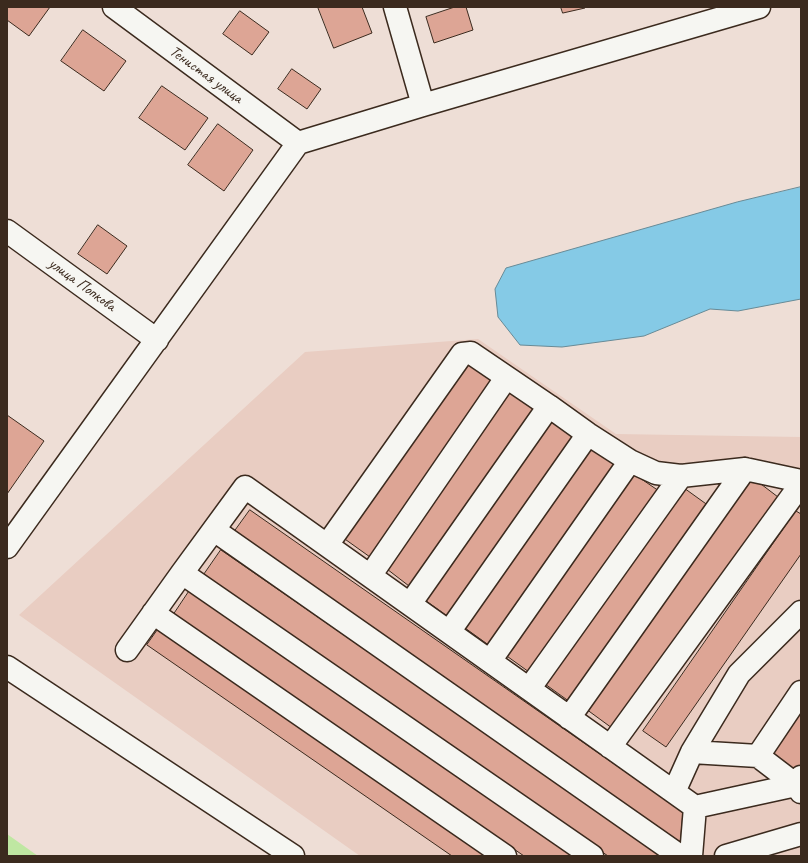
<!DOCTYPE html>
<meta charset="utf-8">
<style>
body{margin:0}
#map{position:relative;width:808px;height:863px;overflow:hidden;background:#eeded6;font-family:Caveat,sans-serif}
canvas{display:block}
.frame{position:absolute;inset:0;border:8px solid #3b2a1e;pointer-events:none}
</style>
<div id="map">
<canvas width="808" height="863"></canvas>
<div class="frame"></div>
</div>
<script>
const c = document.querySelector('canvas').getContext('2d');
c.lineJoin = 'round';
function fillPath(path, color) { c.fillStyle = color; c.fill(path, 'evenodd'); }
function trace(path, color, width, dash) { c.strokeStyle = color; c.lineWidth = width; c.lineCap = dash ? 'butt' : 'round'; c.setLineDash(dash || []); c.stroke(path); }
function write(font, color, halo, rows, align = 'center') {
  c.font = font + ' Caveat,sans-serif'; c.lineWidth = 3; c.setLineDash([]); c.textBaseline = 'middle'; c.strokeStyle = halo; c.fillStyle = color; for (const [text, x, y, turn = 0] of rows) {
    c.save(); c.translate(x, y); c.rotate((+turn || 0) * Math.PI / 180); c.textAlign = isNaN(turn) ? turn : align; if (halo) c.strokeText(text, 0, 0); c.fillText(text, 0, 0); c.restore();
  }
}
fillPath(new Path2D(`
 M 478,339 L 616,434 L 801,437 L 801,856 L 360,856 L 19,615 L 305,352 Z`), '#e9cdc2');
fillPath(new Path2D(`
 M 7,834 L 38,856 L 7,856 Z`), '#bfe7a2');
const water = new Path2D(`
 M 801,187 L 801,299 L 738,311 L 710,309 L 644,336 L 562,347 L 520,345 L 498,317 L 495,289 L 506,268 L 737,202 Z`);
fillPath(water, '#85cae6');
trace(water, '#678a96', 1);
const building = new Path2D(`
 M 7,7 L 50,7 L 29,36 L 7,20 Z
 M 318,7 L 362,7 L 372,33 L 334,48 Z
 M 455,7 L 466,7 L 473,30 L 434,43 L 426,17 Z
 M 561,7 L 585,7 L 585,8 L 563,13 Z
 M 240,11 L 269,32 L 252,55 L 223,34 Z
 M 83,30 L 126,61 L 104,91 L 61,61 Z
 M 292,69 L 321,89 L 307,109 L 278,89 Z
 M 162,86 L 208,118 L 185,150 L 139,118 Z
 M 218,124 L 253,150 L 224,191 L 188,165 Z
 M 98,225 L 127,246 L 107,274 L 78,254 Z
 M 468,362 L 496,382 L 370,557 L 342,537 Z
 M 510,389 L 537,409 L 409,586 L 383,566 Z
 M 7,415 L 44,441 L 7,494 Z
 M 552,418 L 580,438 L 450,618 L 422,598 Z
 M 593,445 L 619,463 L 490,646 L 465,628 Z
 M 634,474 L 659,491 L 529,672 L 504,654 Z
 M 753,478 L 778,497 L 612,728 L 586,709 Z
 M 684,488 L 709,506 L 570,702 L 545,684 Z
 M 250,510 L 683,812 L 680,846 L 232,535 Z
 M 796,511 L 801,514 L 801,554 L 666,747 L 643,731 Z
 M 221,550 L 663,856 L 608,856 L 203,576 Z
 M 190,590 L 575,856 L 524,856 L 174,614 Z
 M 159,628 L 489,856 L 452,856 L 147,645 Z
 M 801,704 L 801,766 L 796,773 L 768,753 Z`);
fillPath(building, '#dda595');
trace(building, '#3b2a1e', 1);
const minor = new Path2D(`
 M 114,7 L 298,143
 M 395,7 L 423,105
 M 7,231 L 157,340
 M 214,530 L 680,856
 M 327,545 L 462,354 L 471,353 L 549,406 L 588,434 L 630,461 L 656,473 L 681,476 L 745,469 L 801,481
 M 7,547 L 298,143 L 423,105 L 759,7
 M 182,573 L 592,856
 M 370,576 L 506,378
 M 410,604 L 549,406
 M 153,613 L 505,856
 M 449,632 L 588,434
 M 127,650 L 182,573 L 245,487 L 695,807 L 691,856
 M 490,661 L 630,461
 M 7,667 L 293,856
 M 529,689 L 681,476
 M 569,718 L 745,469
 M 610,747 L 801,484
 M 692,752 L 758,756 L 796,785 L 801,792
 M 758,756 L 801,692
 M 674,792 L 692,752 L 739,674 L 801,612
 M 695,807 L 796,785 L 801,777
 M 726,856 L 801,834`);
trace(minor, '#3b2a1e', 25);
trace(minor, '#f6f6f2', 22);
write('16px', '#3b2a1e', '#f6f6f2', [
 ["Тенистая улица",206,75,36],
 ["улица Попкова",82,285,36]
]);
</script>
